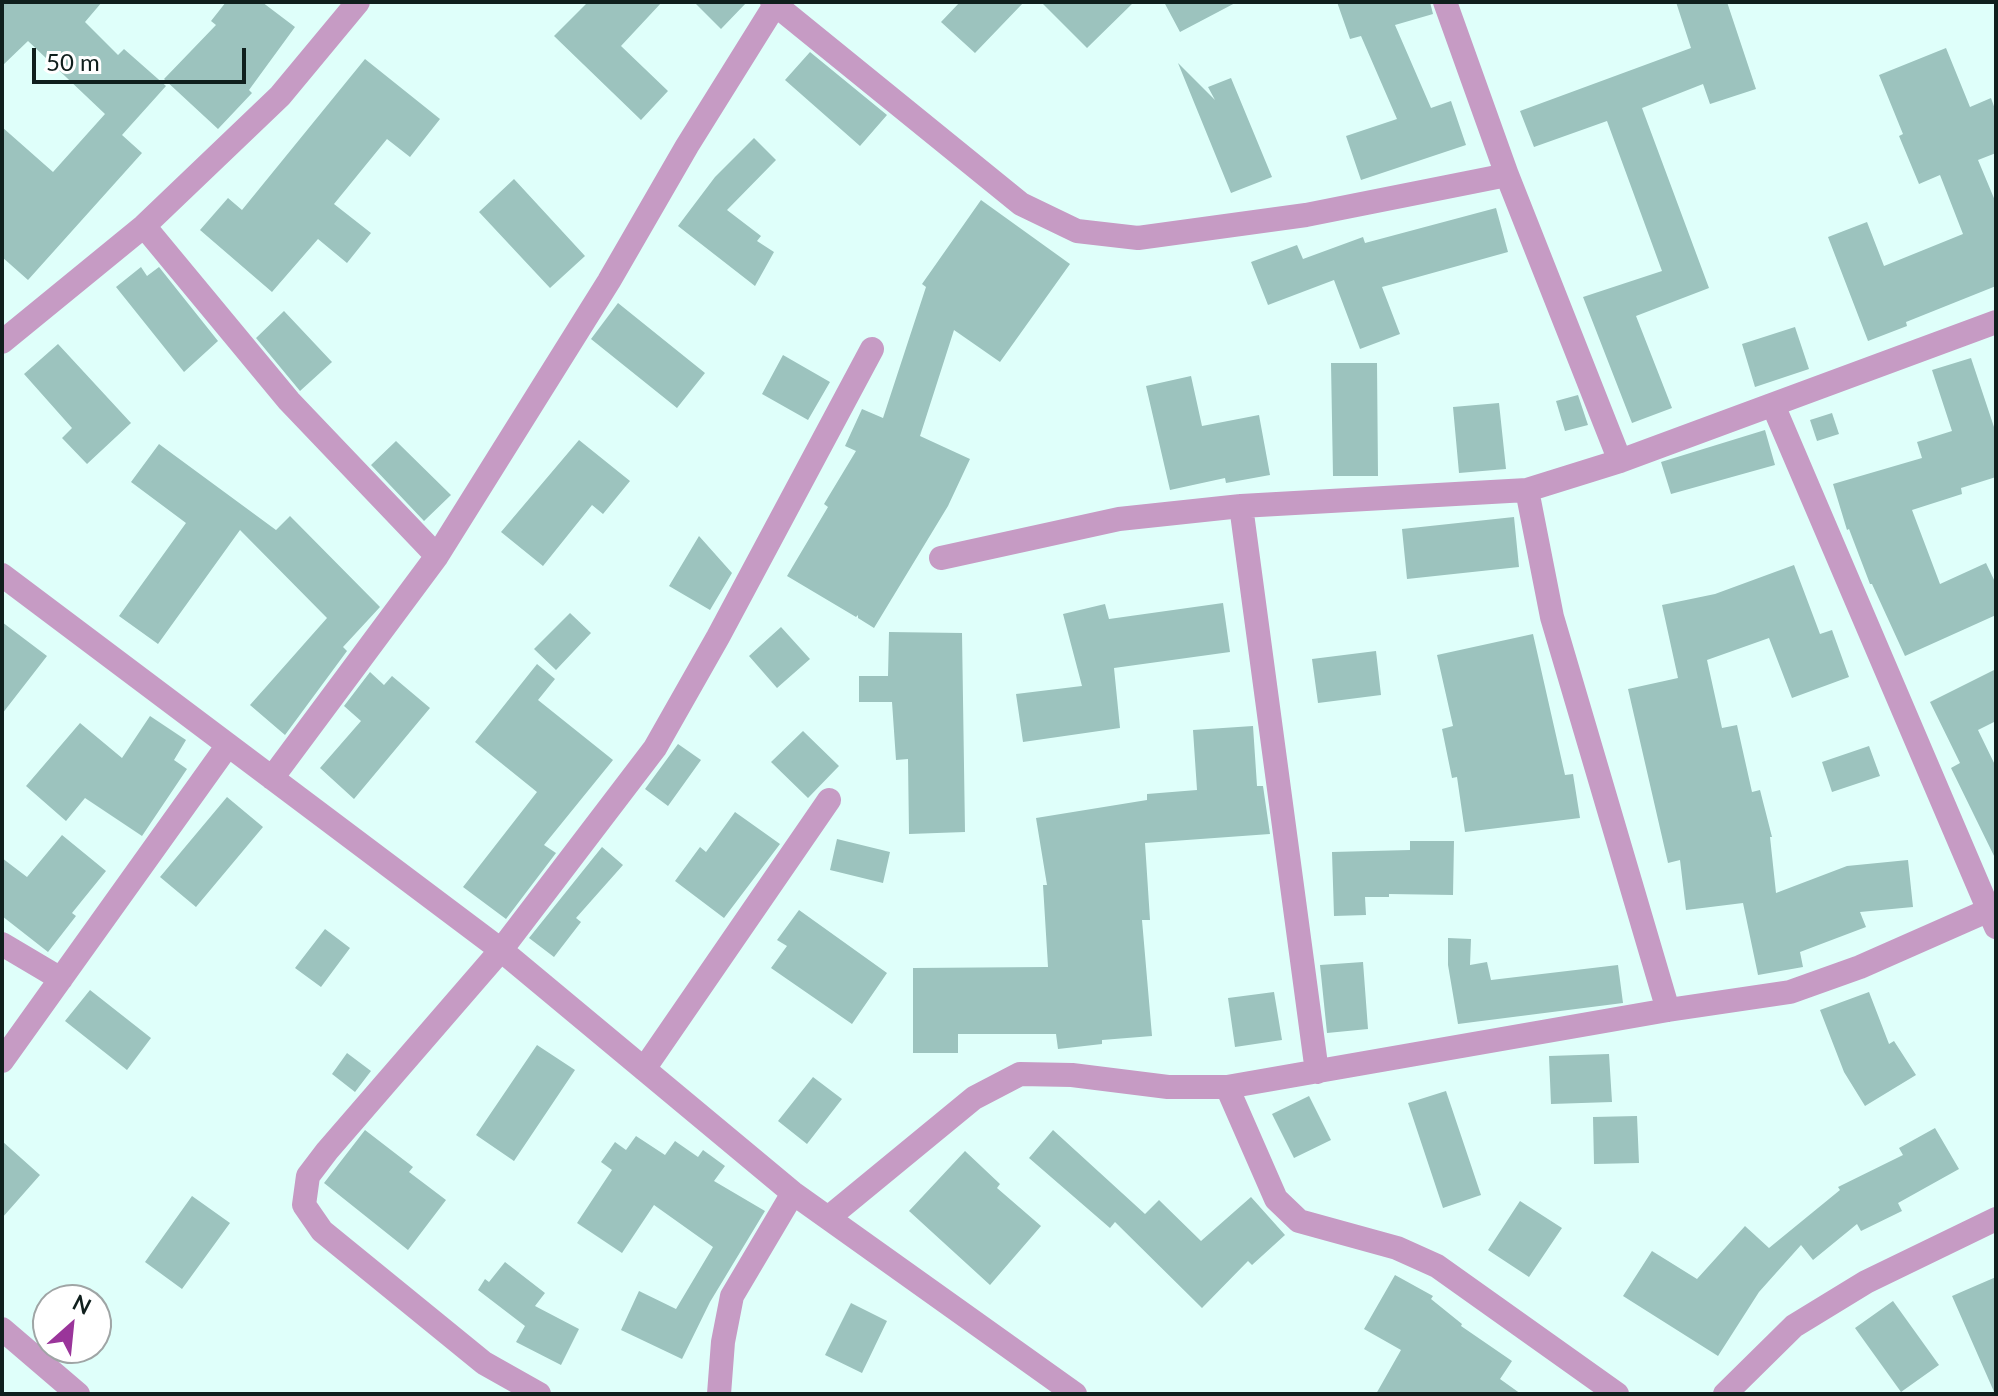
<!DOCTYPE html>
<style>
body{margin:0}
#map{position:relative;width:1998px;height:1396px;overflow:hidden;background:#dffffa;font-family:Lato,sans-serif}
canvas{display:block}
.frame{position:absolute;inset:0;border:4px solid #101f1d;pointer-events:none}
.north{position:absolute;left:32px;top:1284px;width:80px;height:80px;box-sizing:border-box;background:#fff;border:2px solid #9fa5a5;border-radius:50%;rotate:27deg;font-size:22px;font-weight:700;line-height:32px;text-align:center;color:#101f1d}
.north::after{content:'';display:block;margin:auto;width:28px;height:36px;background:#9a359a;clip-path:polygon(50% 0,100% 100%,50% 72%,0 100%)}
.scale{position:absolute;left:32px;top:48px;width:214px;height:36px;box-sizing:border-box;border:4px solid #101f1d;border-top:0;padding-left:10px;font-size:24px;line-height:28px;white-space:nowrap;color:#101f1d;-webkit-text-stroke:6px #fff;paint-order:stroke}
</style>
<div id="map">
<canvas width="1998" height="1396"></canvas>
<div class="frame"></div>
<div class="north">N</div>
<div class="scale">50 m</div>
</div>
<script>
const c = document.querySelector('canvas').getContext('2d');
c.lineJoin = 'round';
function fillPath(path, color) { c.fillStyle = color; c.fill(path, 'evenodd'); }
function trace(path, color, width, dash) { c.strokeStyle = color; c.lineWidth = width; c.lineCap = dash ? 'butt' : 'round'; c.setLineDash(dash || []); c.stroke(path); }
fillPath(new Path2D(`
 M 2,2 L 102,2 L 85,22 L 118,55 L 124,49 L 166,86 L 122,135 L 142,153 L 28,280 L 2,257 L 2,127 L 53,172 L 105,114 L 28,41 L 2,66 Z
 M 226,2 L 262,2 L 295,27 L 249,90 L 252,93 L 218,129 L 164,79 L 216,25 L 211,21 Z
 M 588,2 L 662,2 L 621,46 L 668,91 L 641,120 L 554,36 Z
 M 694,2 L 747,2 L 721,29 Z
 M 960,2 L 1024,2 L 975,53 L 941,22 Z
 M 1041,2 L 1134,2 L 1087,48 Z
 M 1164,2 L 1237,2 L 1180,32 Z
 M 1337,2 L 1430,2 L 1433,14 L 1395,25 L 1431,108 L 1451,101 L 1466,145 L 1361,180 L 1346,136 L 1397,119 L 1361,36 L 1350,39 Z
 M 1676,2 L 1727,2 L 1756,89 L 1710,104 L 1703,84 L 1642,108 L 1709,288 L 1636,316 L 1672,408 L 1632,423 L 1583,297 L 1662,271 L 1607,121 L 1534,147 L 1520,111 L 1691,48 Z
 M 1946,48 L 1970,107 L 1991,98 L 1996,112 L 1996,153 L 1978,160 L 1996,203 L 1996,286 L 1906,322 L 1907,326 L 1868,341 L 1828,237 L 1867,222 L 1884,266 L 1963,234 L 1940,175 L 1919,184 L 1899,136 L 1903,134 L 1879,75 Z
 M 810,52 L 887,115 L 860,146 L 785,80 Z
 M 365,59 L 440,119 L 410,157 L 387,139 L 334,204 L 371,233 L 347,263 L 318,239 L 272,292 L 200,230 L 228,198 L 242,210 Z
 M 1178,63 L 1215,100 L 1208,87 L 1231,78 L 1272,177 L 1231,193 Z
 M 754,138 L 776,160 L 727,210 L 761,236 L 757,241 L 774,252 L 755,286 L 678,226 L 715,177 Z
 M 514,179 L 585,256 L 550,288 L 479,212 Z
 M 981,200 L 1070,264 L 1000,362 L 954,330 L 920,436 L 970,459 L 948,506 L 874,628 L 858,618 L 858,615 L 856,617 L 787,576 L 828,507 L 824,504 L 856,451 L 845,446 L 862,409 L 883,418 L 926,287 L 922,284 Z
 M 1496,208 L 1508,252 L 1382,287 L 1400,334 L 1360,349 L 1334,280 L 1268,305 L 1251,262 L 1297,245 L 1303,259 L 1363,237 L 1365,243 Z
 M 141,267 L 147,276 L 159,267 L 218,341 L 184,372 L 116,287 Z
 M 618,303 L 705,373 L 677,408 L 591,339 Z
 M 284,311 L 332,362 L 300,391 L 256,338 Z
 M 1795,327 L 1809,369 L 1755,387 L 1742,344 Z
 M 58,344 L 131,423 L 87,464 L 62,438 L 72,428 L 24,374 Z
 M 783,355 L 830,382 L 808,420 L 762,394 Z
 M 1971,358 L 1996,433 L 1996,477 L 1961,488 L 1962,494 L 1912,510 L 1940,584 L 1986,563 L 1996,584 L 1996,615 L 1905,656 L 1872,584 L 1870,584 L 1849,529 L 1847,530 L 1833,484 L 1922,458 L 1917,442 L 1952,431 L 1932,370 Z
 M 1331,363 L 1377,363 L 1378,476 L 1333,476 Z
 M 1191,376 L 1202,426 L 1259,415 L 1270,475 L 1226,483 L 1225,478 L 1170,490 L 1146,386 Z
 M 1578,395 L 1588,425 L 1565,431 L 1556,401 Z
 M 1499,403 L 1506,469 L 1459,473 L 1453,407 Z
 M 1832,413 L 1839,434 L 1817,441 L 1810,420 Z
 M 1765,430 L 1775,465 L 1671,494 L 1661,462 Z
 M 579,440 L 630,481 L 603,514 L 592,505 L 543,566 L 501,532 Z
 M 396,441 L 451,495 L 424,521 L 371,465 Z
 M 159,444 L 276,530 L 290,516 L 380,607 L 343,647 L 347,651 L 285,735 L 250,705 L 327,618 L 240,530 L 158,644 L 119,616 L 186,523 L 131,482 Z
 M 1514,517 L 1519,567 L 1407,579 L 1402,529 Z
 M 699,536 L 732,573 L 710,610 L 669,586 Z
 M 1794,565 L 1820,634 L 1832,630 L 1849,677 L 1792,698 L 1769,638 L 1707,660 L 1722,728 L 1737,725 L 1752,792 L 1760,790 L 1772,837 L 1770,837 L 1776,893 L 1847,866 L 1908,860 L 1913,907 L 1860,912 L 1866,927 L 1800,952 L 1803,967 L 1758,975 L 1743,903 L 1686,910 L 1680,860 L 1668,863 L 1628,689 L 1678,678 L 1662,605 L 1715,594 Z
 M 1223,603 L 1230,652 L 1114,668 L 1120,728 L 1023,742 L 1016,694 L 1082,686 L 1063,614 L 1105,604 L 1109,619 Z
 M 570,613 L 591,633 L 556,670 L 534,649 Z
 M 2,622 L 47,656 L 2,714 Z
 M 781,627 L 810,659 L 777,688 L 749,656 Z
 M 889,632 L 962,633 L 965,832 L 909,834 L 908,759 L 896,760 L 892,702 L 859,702 L 859,676 L 888,676 Z
 M 1533,634 L 1565,775 L 1573,774 L 1580,818 L 1465,832 L 1457,777 L 1452,778 L 1442,729 L 1453,726 L 1437,655 Z
 M 1376,651 L 1381,695 L 1318,703 L 1312,659 Z
 M 537,664 L 555,679 L 538,700 L 613,760 L 544,845 L 556,853 L 506,919 L 463,887 L 537,792 L 475,742 Z
 M 1996,669 L 1996,721 L 1978,730 L 1996,767 L 1996,860 L 1951,768 L 1960,763 L 1930,702 Z
 M 370,672 L 384,685 L 392,676 L 430,708 L 354,799 L 320,768 L 361,721 L 344,706 Z
 M 150,716 L 186,740 L 174,760 L 187,769 L 142,836 L 85,798 L 66,821 L 26,786 L 80,723 L 122,758 Z
 M 1253,726 L 1257,786 L 1263,786 L 1270,834 L 1145,843 L 1150,920 L 1142,920 L 1152,1036 L 1102,1040 L 1102,1044 L 1058,1049 L 1056,1034 L 958,1034 L 958,1053 L 913,1053 L 913,968 L 1048,967 L 1043,885 L 1047,885 L 1036,818 L 1147,800 L 1147,794 L 1197,790 L 1193,730 Z
 M 803,731 L 839,766 L 808,798 L 771,762 Z
 M 678,744 L 701,760 L 668,806 L 645,789 Z
 M 1869,746 L 1880,776 L 1832,792 L 1822,762 Z
 M 227,797 L 263,827 L 196,907 L 160,877 Z
 M 735,812 L 780,844 L 724,918 L 675,881 L 700,847 L 706,852 Z
 M 62,835 L 106,871 L 72,913 L 76,916 L 48,952 L 2,916 L 2,858 L 27,877 Z
 M 837,839 L 890,852 L 883,883 L 830,870 Z
 M 1410,841 L 1454,841 L 1453,895 L 1389,894 L 1389,897 L 1365,897 L 1366,915 L 1334,916 L 1332,852 L 1410,850 Z
 M 602,847 L 623,865 L 576,918 L 581,922 L 554,957 L 529,938 Z
 M 799,910 L 887,973 L 852,1024 L 771,968 L 787,946 L 777,940 Z
 M 325,929 L 350,948 L 321,987 L 295,968 Z
 M 1448,938 L 1471,939 L 1470,965 L 1487,962 L 1491,980 L 1618,965 L 1623,1003 L 1458,1024 L 1448,965 Z
 M 1363,962 L 1368,1029 L 1327,1033 L 1320,965 Z
 M 90,990 L 151,1038 L 127,1070 L 65,1021 Z
 M 1274,992 L 1282,1040 L 1235,1047 L 1228,998 Z
 M 1869,992 L 1889,1044 L 1894,1041 L 1916,1075 L 1865,1106 L 1844,1072 L 1820,1010 Z
 M 537,1045 L 575,1070 L 514,1161 L 476,1135 Z
 M 347,1053 L 371,1071 L 355,1092 L 332,1074 Z
 M 1609,1054 L 1612,1102 L 1551,1104 L 1549,1056 Z
 M 813,1077 L 842,1099 L 807,1144 L 778,1121 Z
 M 1446,1091 L 1481,1195 L 1443,1208 L 1408,1103 Z
 M 1309,1096 L 1331,1140 L 1294,1158 L 1272,1114 Z
 M 1637,1116 L 1639,1163 L 1594,1164 L 1593,1117 Z
 M 1935,1128 L 1959,1169 L 1898,1203 L 1902,1211 L 1861,1231 L 1857,1224 L 1813,1260 L 1801,1245 L 1759,1292 L 1718,1356 L 1623,1296 L 1652,1251 L 1697,1279 L 1745,1226 L 1769,1248 L 1840,1190 L 1838,1187 L 1903,1155 L 1899,1148 Z
 M 365,1130 L 413,1167 L 409,1172 L 446,1200 L 408,1250 L 324,1183 Z
 M 1053,1130 L 1145,1214 L 1159,1200 L 1201,1241 L 1251,1197 L 1285,1235 L 1252,1265 L 1248,1261 L 1202,1308 L 1115,1222 L 1110,1228 L 1029,1158 Z
 M 636,1136 L 665,1155 L 675,1141 L 698,1157 L 703,1150 L 725,1166 L 714,1181 L 765,1211 L 710,1302 L 682,1359 L 621,1330 L 639,1291 L 676,1309 L 713,1247 L 654,1205 L 622,1253 L 577,1223 L 612,1170 L 601,1162 L 615,1142 L 626,1150 Z
 M 2,1141 L 40,1175 L 2,1218 Z
 M 965,1151 L 1000,1184 L 997,1188 L 1041,1226 L 990,1285 L 909,1211 Z
 M 192,1196 L 230,1223 L 182,1289 L 145,1262 Z
 M 1520,1201 L 1562,1228 L 1529,1277 L 1488,1250 Z
 M 505,1262 L 545,1293 L 535,1306 L 579,1329 L 561,1365 L 516,1342 L 525,1326 L 478,1290 L 485,1279 L 489,1282 Z
 M 1395,1275 L 1433,1296 L 1431,1299 L 1462,1324 L 1461,1326 L 1512,1361 L 1500,1379 L 1521,1394 L 1376,1394 L 1401,1350 L 1364,1329 Z
 M 1996,1277 L 1996,1394 L 1995,1394 L 1952,1296 Z
 M 1893,1301 L 1939,1365 L 1901,1392 L 1855,1328 Z
 M 851,1303 L 887,1321 L 862,1373 L 825,1355 Z`), '#9cc3be');
trace(new Path2D(`
 M 772,2 L 1021,204 L 1077,231 L 1138,238 L 1306,215 L 1507,175
 M 1445,2 L 1507,175 L 1620,461
 M 144,226 L 289,401 L 437,556
 M 2,342 L 144,226 L 280,96 L 358,2
 M 1773,405 L 1996,927
 M 1527,490 L 1552,617 L 1668,1010
 M 1241,506 L 1317,1072
 M 941,558 L 1119,519 L 1241,506 L 1527,490 L 1620,461 L 1996,322
 M 2,575 L 501,950 L 793,1193 L 1075,1394
 M 272,778 L 437,556 L 609,281 L 687,146 L 775,5
 M 2,944 L 61,979
 M 2,1061 L 228,745
 M 644,1069 L 829,800
 M 1227,1087 L 1276,1199 L 1299,1221 L 1397,1248 L 1437,1266 L 1617,1394
 M 828,1218 L 974,1098 L 1020,1074 L 1072,1075 L 1168,1087 L 1227,1087 L 1668,1010 L 1790,992 L 1860,967 L 1996,907
 M 2,1329 L 78,1394
 M 539,1394 L 484,1363 L 322,1231 L 304,1205 L 308,1176 L 327,1151 L 501,950 L 655,748 L 718,637 L 872,349
 M 719,1394 L 723,1342 L 732,1296 L 793,1193
 M 1725,1394 L 1794,1326 L 1866,1282 L 1996,1219`), '#c69bc4', 24);
</script>
